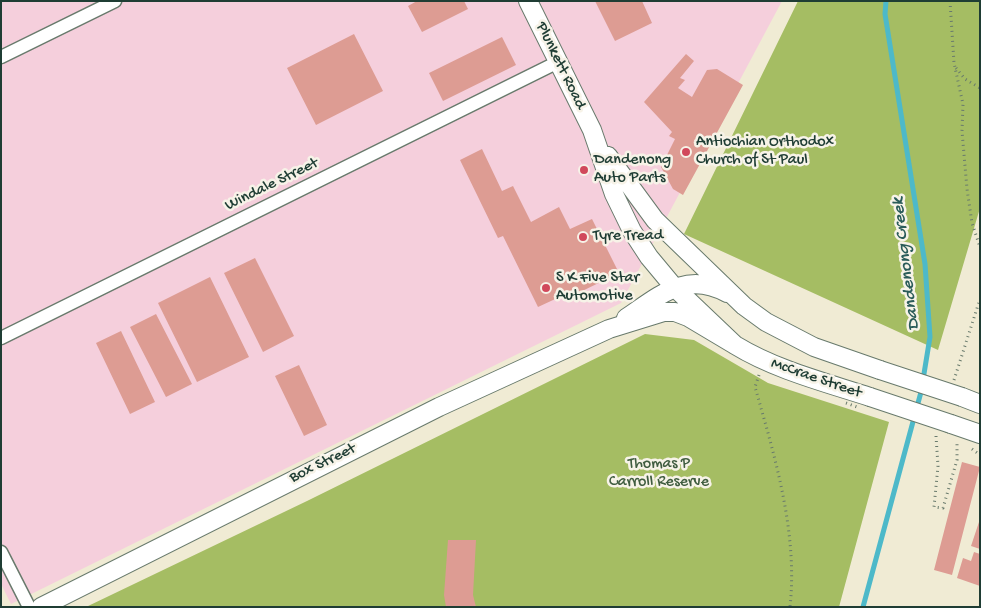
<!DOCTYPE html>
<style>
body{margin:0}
#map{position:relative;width:981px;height:608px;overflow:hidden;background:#f0ebd4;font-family:"Gochi Hand",sans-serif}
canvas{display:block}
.frame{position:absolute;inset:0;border:2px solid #1f3d34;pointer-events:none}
</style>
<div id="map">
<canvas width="981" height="608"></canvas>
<div class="frame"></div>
</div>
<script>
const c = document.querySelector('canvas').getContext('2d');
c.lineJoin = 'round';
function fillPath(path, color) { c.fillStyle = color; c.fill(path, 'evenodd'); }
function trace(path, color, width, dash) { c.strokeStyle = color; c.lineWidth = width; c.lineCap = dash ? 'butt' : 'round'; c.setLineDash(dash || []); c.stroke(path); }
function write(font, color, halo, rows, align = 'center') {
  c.font = font + ' "Gochi Hand",sans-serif'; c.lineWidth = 5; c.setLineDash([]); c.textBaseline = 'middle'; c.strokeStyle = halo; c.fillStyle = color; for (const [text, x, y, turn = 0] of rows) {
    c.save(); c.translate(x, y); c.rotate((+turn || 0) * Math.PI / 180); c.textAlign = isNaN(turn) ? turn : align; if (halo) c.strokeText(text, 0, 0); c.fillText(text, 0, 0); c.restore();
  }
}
fillPath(new Path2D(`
 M 1,1 L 782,1 L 621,303 L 11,604 L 1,584 Z`), '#f5cfdc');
fillPath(new Path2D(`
 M 798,1 L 980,1 L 980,208 L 938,350 L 684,234 Z
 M 645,334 L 694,340 L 768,383 L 889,422 L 839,607 L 86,607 L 307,501 Z`), '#a5bd63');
trace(new Path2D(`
 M 863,607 L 921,392 L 930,337 L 925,264 L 885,14 L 886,1`), '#4db9c9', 5);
fillPath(new Path2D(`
 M 417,1 L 464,1 L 468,9 L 422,32 L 408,6 Z
 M 595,1 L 642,1 L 652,23 L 615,41 Z
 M 354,34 L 383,91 L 316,125 L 287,68 Z
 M 502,37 L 516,65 L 443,101 L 429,73 Z
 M 686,54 L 694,61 L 680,78 L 685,80 L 678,88 L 692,97 L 707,70 L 717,69 L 743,85 L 683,195 L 673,189 L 661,167 L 675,139 L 669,136 L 672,132 L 644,102 Z
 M 482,149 L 502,191 L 513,186 L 531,222 L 559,207 L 570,229 L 592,219 L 619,273 L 568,298 L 566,294 L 538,307 L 503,236 L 498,238 L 460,160 Z
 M 255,258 L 294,336 L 263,352 L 224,273 Z
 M 210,277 L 249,357 L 197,382 L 158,303 Z
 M 156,314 L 192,384 L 166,397 L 130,327 Z
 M 121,331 L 155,402 L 130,414 L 96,343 Z
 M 299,365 L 327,425 L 304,436 L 275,376 Z
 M 962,462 L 980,467 L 952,575 L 934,570 Z
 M 979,522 L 980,522 L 980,549 L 971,546 Z
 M 448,540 L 476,540 L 473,595 L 476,607 L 446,607 L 444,595 Z
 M 974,552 L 980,554 L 980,586 L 957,578 L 963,558 L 971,561 Z`), '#dd9c93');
const street = new Path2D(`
 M 1,57 L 115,1
 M 1,338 L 558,62
 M 1,552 L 29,607`);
const secondary = new Path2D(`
 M 528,1 L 592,130 L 614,194 L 632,231 L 649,257 L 674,287 L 735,345 C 776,370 824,382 870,397
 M 608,156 L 655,220 L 744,306 L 766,322 L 814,347 L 880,370
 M 626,318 C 659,296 686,270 727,293
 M 962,397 L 980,404
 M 951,424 L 980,434
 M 41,607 L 439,407 L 609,329 L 664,312 L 675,312 L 688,317 L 735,345`);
trace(street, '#687a6c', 15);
trace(secondary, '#687a6c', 20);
trace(new Path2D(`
 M 950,1 L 954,63 L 963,104 L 962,131 L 967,189 L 972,223 L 980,247
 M 956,68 L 965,79 L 980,88
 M 759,375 L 755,387 C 775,457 798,533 790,607
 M 954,380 L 980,299
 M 936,436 L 938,466 L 934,507 L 943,508 L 957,460 L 957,442
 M 972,449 L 980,455`), '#687a6c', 3, [1, 4]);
trace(street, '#fff', 12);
trace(secondary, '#fff', 18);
const secondaryBridge = new Path2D(`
 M 880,370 L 962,397
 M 870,397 L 951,424`);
trace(secondaryBridge, '#687a6c', 20, []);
trace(new Path2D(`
 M 846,403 L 857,407`), '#687a6c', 3, [1, 4]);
trace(secondaryBridge, '#fff', 18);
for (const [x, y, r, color] of [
 [686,152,5,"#d1495b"],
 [584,170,5,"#d1495b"],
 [583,237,5,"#d1495b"],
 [546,288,5,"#d1495b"]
]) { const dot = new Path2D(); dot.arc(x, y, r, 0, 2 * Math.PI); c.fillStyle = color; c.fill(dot); trace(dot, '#f7f3e8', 2); }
write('16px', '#1f3d34', '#f7f3e8', [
 ["Plunkett Road",560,66,64],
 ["Windale Street",272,185,-26],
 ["McCrae Street",816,379,19],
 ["Box Street",323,464,-26]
]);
write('16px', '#1f3d34', '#f7f3e8', [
 ["Antiochian Orthodox",696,143],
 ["Church of St Paul",696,161],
 ["Dandenong",594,161],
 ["Auto Parts",594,179],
 ["Tyre Tread",593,237],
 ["S K Five Star",556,279],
 ["Automotive",556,297]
], 'left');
write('16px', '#405d40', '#f7f3e8', [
 ["Thomas P",659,465],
 ["Carroll Reserve",659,483]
]);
write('italic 18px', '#2a5c59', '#f7f3e8', [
 ["Dandenong Creek",907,264,-97]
]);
</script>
